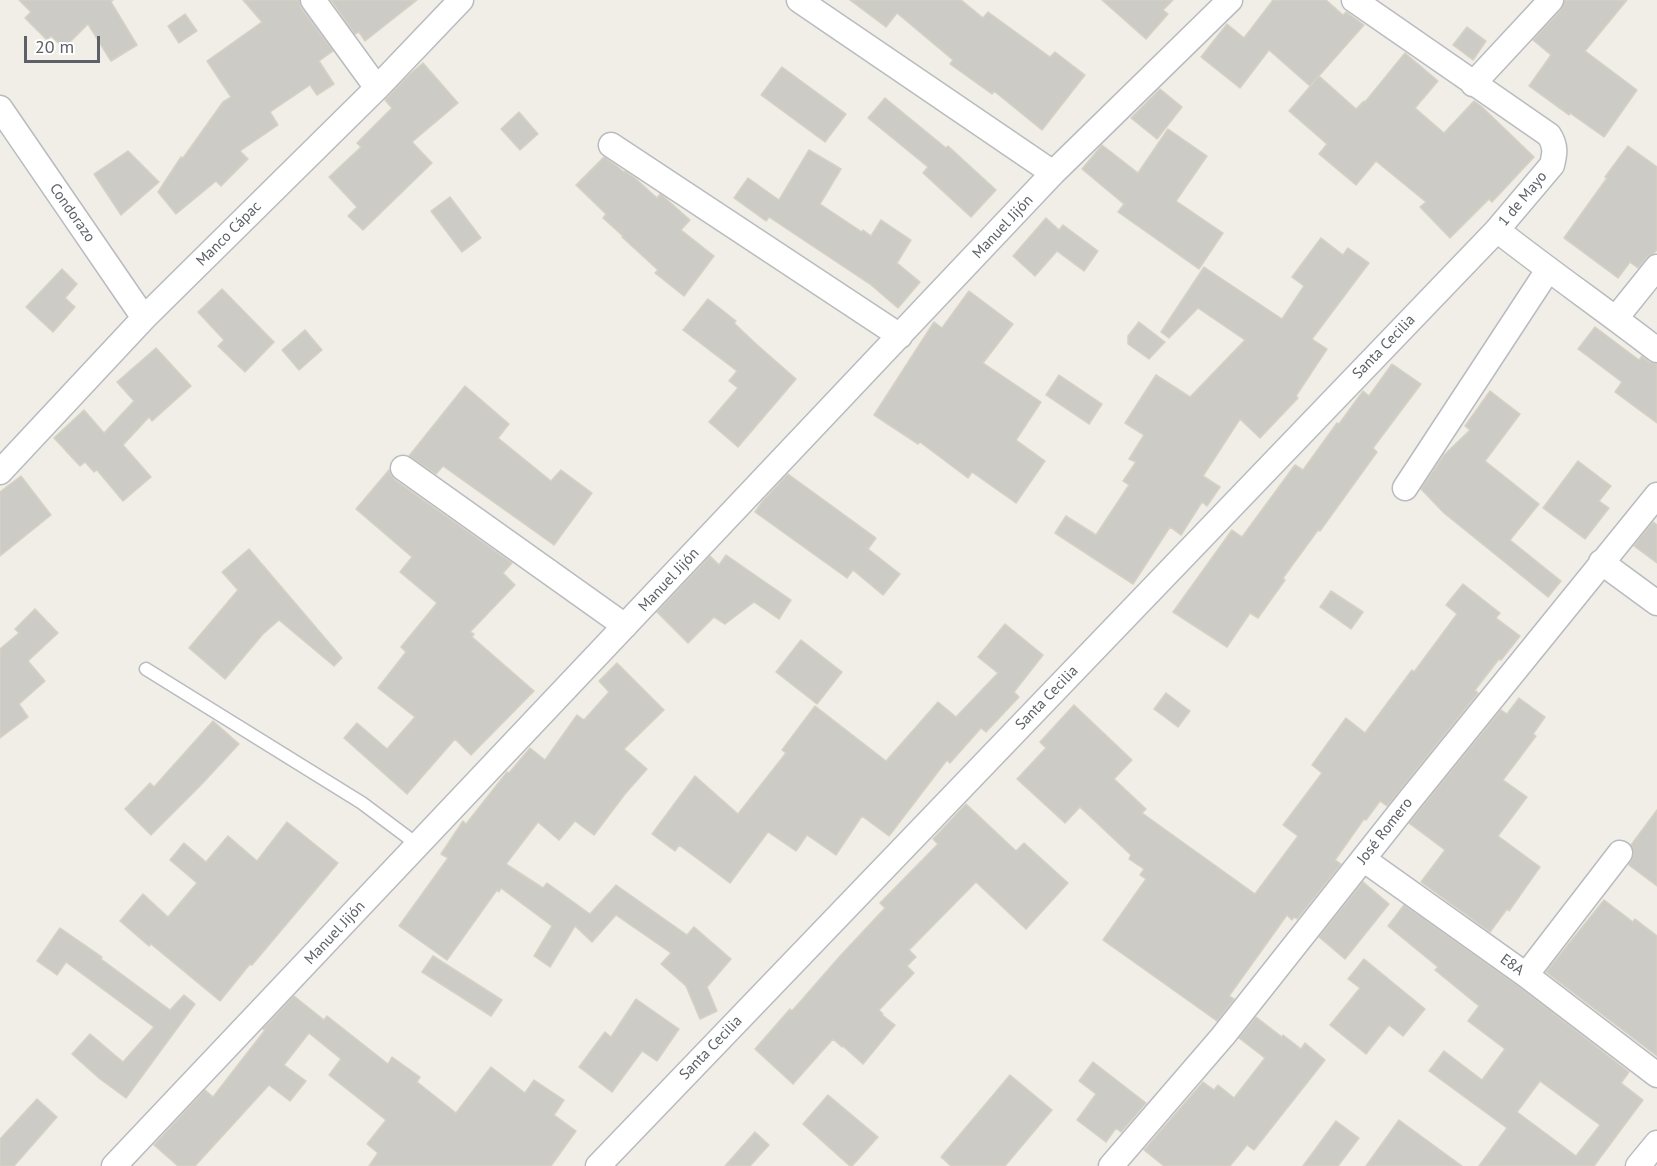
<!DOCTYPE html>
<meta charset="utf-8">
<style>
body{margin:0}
#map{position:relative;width:1657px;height:1166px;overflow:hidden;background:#f0eee6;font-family:"PT Sans",sans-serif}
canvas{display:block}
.scale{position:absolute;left:24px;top:36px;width:76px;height:27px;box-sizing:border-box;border:3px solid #5d6167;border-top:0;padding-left:8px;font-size:18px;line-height:21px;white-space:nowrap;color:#5d6167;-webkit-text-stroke:4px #fff;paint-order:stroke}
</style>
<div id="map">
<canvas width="1657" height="1166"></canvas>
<div class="scale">20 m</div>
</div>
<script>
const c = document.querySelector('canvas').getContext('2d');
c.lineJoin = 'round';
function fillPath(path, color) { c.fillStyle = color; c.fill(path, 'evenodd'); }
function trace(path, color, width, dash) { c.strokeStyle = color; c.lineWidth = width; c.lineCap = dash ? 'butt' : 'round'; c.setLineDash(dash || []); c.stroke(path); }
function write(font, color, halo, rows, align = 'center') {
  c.font = font + ' "PT Sans",sans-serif'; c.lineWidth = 5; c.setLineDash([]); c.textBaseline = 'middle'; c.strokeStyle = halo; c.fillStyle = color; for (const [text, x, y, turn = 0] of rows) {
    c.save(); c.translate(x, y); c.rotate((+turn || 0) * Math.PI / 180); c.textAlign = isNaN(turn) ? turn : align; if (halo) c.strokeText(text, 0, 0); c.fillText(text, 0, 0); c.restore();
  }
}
const building = new Path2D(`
 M 19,0 L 113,0 L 111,2 L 137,45 L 111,61 L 88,24 L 64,48 L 51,36 L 47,40 L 25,18 L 31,12 Z
 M 243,0 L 299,0 L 301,8 L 333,51 L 319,61 L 334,84 L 317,95 L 310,85 L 270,112 L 278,125 L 240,151 L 248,159 L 221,186 L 216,181 L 176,214 L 158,192 L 181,157 L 183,158 L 223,102 L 231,97 L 207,61 L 262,22 Z
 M 331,0 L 417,0 L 365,41 L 359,32 L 355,34 Z
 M 850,0 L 961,0 L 983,18 L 988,12 L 1050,57 L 1055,52 L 1085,75 L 1042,130 L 994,91 L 992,94 L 950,64 L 953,60 L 897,13 L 886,27 Z
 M 1102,0 L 1173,0 L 1163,10 L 1168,14 L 1146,39 Z
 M 1273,0 L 1326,0 L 1343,15 L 1346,12 L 1364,25 L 1310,86 L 1269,50 L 1240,88 L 1201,57 L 1227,24 L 1244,38 Z
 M 1565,0 L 1627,0 L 1585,51 L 1637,90 L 1604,137 L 1570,113 L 1569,115 L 1529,86 L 1551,55 L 1533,40 L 1561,10 Z
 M 185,14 L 197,31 L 179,43 L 168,26 Z
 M 1467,27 L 1486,41 L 1473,60 L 1453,45 Z
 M 1405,53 L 1438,81 L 1415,108 L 1444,133 L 1474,101 L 1481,106 L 1534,157 L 1492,202 L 1489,199 L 1450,238 L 1420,207 L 1426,202 L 1376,161 L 1356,185 L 1319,154 L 1327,144 L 1289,111 L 1319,76 L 1356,109 L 1364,101 L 1365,102 Z
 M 423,63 L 458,103 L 412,142 L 432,163 L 363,230 L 348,216 L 357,207 L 329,177 L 361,147 L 357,143 L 392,108 L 385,100 L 409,75 Z
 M 782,67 L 846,114 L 825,142 L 761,95 Z
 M 1160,89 L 1182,107 L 1157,139 L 1131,118 Z
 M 885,98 L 946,148 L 948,146 L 996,190 L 971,217 L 923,173 L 928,167 L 868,118 Z
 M 519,112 L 538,134 L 520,150 L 501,129 Z
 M 1168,129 L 1207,156 L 1176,201 L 1223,233 L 1199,269 L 1118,212 L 1124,204 L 1082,169 L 1102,145 L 1138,173 Z
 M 1628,146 L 1657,167 L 1657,250 L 1654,253 L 1646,258 L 1638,268 L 1630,262 L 1618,278 L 1564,238 L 1607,178 L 1605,177 Z
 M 809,150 L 841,169 L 820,204 L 862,232 L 863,230 L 871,236 L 881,220 L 911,240 L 897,263 L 920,282 L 898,308 L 870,284 L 769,217 L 766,221 L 734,198 L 748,178 L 779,200 Z
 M 128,151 L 159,182 L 121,215 L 94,174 Z
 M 604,157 L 618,167 L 624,172 L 625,171 L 636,179 L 657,198 L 660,194 L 664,197 L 690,220 L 681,230 L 714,256 L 684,296 L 655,273 L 658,270 L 622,237 L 623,236 L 603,218 L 606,214 L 576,185 Z
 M 450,197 L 481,238 L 462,252 L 431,211 Z
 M 1046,218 L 1059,230 L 1063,225 L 1098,251 L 1084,271 L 1057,251 L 1035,276 L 1013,256 Z
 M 1321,238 L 1343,255 L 1348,248 L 1369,263 L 1312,339 L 1327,349 L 1296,396 L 1298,398 L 1260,438 L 1240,419 L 1203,476 L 1220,487 L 1207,506 L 1202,502 L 1181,535 L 1170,527 L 1133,584 L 1055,533 L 1066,516 L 1096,535 L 1129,485 L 1123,481 L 1136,462 L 1129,459 L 1144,435 L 1125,423 L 1156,375 L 1190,397 L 1245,340 L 1198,308 L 1169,338 L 1161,332 L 1204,267 L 1282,319 L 1304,286 L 1292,277 Z
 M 62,269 L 77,284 L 65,298 L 75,307 L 53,332 L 26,307 Z
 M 222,289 L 274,342 L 245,372 L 218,346 L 224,340 L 198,312 Z
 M 969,291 L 1013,324 L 983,363 L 1041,402 L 1016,440 L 1045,461 L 1016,503 L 972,472 L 968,478 L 920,442 L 918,444 L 874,415 L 934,322 L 942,328 Z
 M 708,299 L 736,321 L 734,323 L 755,343 L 796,379 L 738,447 L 709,422 L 738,388 L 729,381 L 737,371 L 683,330 Z
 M 1139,322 L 1165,342 L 1149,359 L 1128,344 L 1128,336 Z
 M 1595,327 L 1639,360 L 1642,356 L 1649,362 L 1657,364 L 1657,423 L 1615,392 L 1622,382 L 1578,349 Z
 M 305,330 L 322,350 L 299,370 L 282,350 Z
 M 156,348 L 191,386 L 152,421 L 149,417 L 123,445 L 151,477 L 123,501 L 97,470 L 94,472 L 85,462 L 80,466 L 54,438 L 84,410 L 104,433 L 134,401 L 117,382 Z
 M 1392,364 L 1421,384 L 1373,448 L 1377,452 L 1320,531 L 1318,530 L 1283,578 L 1285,580 L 1258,618 L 1250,613 L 1227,647 L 1173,612 L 1232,530 L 1242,537 L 1295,465 L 1303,470 L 1337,423 L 1339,424 L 1363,391 L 1369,396 Z
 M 1059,375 L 1102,404 L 1089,424 L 1046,395 Z
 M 465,386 L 509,424 L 498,438 L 551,481 L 561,470 L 592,493 L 554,545 L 443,466 L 436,474 L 409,456 Z
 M 1490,391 L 1520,414 L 1485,461 L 1539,504 L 1510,540 L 1561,581 L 1548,597 L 1444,513 L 1421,489 L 1444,455 L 1470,430 L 1465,426 Z
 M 1578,461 L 1611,486 L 1599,501 L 1609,508 L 1585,539 L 1543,508 Z
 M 389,470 L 390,474 L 395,480 L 512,563 L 503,573 L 515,585 L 470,632 L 474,634 L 472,637 L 534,691 L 471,755 L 455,739 L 407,794 L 344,738 L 357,723 L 387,749 L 415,717 L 378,688 L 406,652 L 401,647 L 437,603 L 400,572 L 412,557 L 356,509 Z
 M 788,474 L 876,538 L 868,549 L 900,574 L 883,595 L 853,570 L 847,578 L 755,512 L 762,502 Z
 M 21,476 L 51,515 L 0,556 L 0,492 Z
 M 1653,522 L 1657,525 L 1657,563 L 1634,546 Z
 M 249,549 L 342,658 L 334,666 L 279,620 L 263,634 L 225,679 L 189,648 L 238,590 L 222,572 Z
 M 726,555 L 791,600 L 779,619 L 754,602 L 725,624 L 714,617 L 688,643 L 657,612 L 710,556 L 719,565 Z
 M 1463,584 L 1500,613 L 1496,618 L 1520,636 L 1501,660 L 1499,659 L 1475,690 L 1478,693 L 1387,806 L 1380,801 L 1366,820 L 1364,819 L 1335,860 L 1341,864 L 1297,919 L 1294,917 L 1292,920 L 1287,915 L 1229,996 L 1234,999 L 1217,1021 L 1103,940 L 1146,879 L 1140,875 L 1144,869 L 1129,859 L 1131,855 L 1080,807 L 1065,823 L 1017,779 L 1046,748 L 1040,742 L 1074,705 L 1132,760 L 1114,779 L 1146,809 L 1142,813 L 1255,894 L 1298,836 L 1283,825 L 1322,773 L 1312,765 L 1346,718 L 1365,733 L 1412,670 L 1414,672 L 1457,614 L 1446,605 Z
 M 1331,591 L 1363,612 L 1351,629 L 1320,607 Z
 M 35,609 L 58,633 L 28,661 L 45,681 L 19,704 L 28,717 L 0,738 L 0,649 L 19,633 L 15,629 Z
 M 1005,624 L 1043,655 L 1014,692 L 1019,697 L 986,732 L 981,728 L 950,763 L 947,760 L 889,836 L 862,816 L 836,855 L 807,835 L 796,851 L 768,832 L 730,883 L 679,845 L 675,851 L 652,834 L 695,776 L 738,814 L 786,753 L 782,750 L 815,706 L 886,761 L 938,702 L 956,717 L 998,673 L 978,657 Z
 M 801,640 L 842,672 L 817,704 L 776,672 Z
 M 617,663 L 664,710 L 624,749 L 647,769 L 625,794 L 594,835 L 575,821 L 559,840 L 538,822 L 506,864 L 543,888 L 547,883 L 590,914 L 616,885 L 687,935 L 694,927 L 731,959 L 707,987 L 717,1011 L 700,1019 L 686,986 L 661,964 L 671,953 L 616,915 L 592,942 L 575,926 L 550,967 L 534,956 L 552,926 L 501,888 L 499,892 L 497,890 L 447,960 L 399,926 L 448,858 L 441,854 L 463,821 L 466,824 L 507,772 L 509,773 L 530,748 L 545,760 L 577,715 L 584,720 L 609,692 L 599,681 Z
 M 1166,693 L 1190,711 L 1178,727 L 1154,709 Z
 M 1519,698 L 1545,717 L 1533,734 L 1536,736 L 1503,780 L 1527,797 L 1498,836 L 1540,867 L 1509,911 L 1507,909 L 1490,932 L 1421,882 L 1445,850 L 1409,823 L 1501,710 L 1507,714 Z
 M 213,721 L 239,744 L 200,786 L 151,835 L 125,809 L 150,783 L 154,787 Z
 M 966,804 L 1016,851 L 1024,843 L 1068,883 L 1026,929 L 976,882 L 909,950 L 916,957 L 907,966 L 914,973 L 879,1010 L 883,1014 L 882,1015 L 895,1025 L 863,1064 L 843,1046 L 842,1047 L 833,1039 L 793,1084 L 755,1049 L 790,1009 L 792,1011 L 841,955 L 885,908 L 880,903 L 938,844 L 933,839 Z
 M 1657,810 L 1657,886 L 1629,865 L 1634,854 L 1631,845 Z
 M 287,822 L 338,863 L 252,965 L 250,964 L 220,1001 L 151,944 L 149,946 L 120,921 L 143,894 L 168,917 L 197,883 L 170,860 L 184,843 L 206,862 L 228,836 L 257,861 Z
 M 1363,882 L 1389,904 L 1345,959 L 1319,937 Z
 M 1604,900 L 1633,922 L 1635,919 L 1657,936 L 1657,1056 L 1546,972 Z
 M 1404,905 L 1518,986 L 1629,1072 L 1621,1083 L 1643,1100 L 1594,1166 L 1479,1166 L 1507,1128 L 1429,1071 L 1444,1051 L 1482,1080 L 1505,1049 L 1468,1021 L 1479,1006 L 1435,970 L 1438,967 L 1388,926 ZM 1540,1081 L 1600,1125 L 1576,1156 L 1517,1112 Z
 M 60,928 L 102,957 L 101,959 L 170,1010 L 184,995 L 195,1004 L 126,1098 L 100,1079 L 72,1054 L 90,1034 L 123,1062 L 154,1027 L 66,962 L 57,975 L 37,961 Z
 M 433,956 L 502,1000 L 491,1016 L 422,972 Z
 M 1364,959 L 1425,1009 L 1403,1036 L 1389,1025 L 1366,1054 L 1330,1025 L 1360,988 L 1348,979 Z
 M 294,996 L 324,1020 L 327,1016 L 388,1064 L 392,1057 L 420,1077 L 417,1082 L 456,1113 L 491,1067 L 525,1093 L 534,1080 L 564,1100 L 554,1115 L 576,1131 L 551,1166 L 369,1166 L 378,1153 L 367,1144 L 386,1120 L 329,1075 L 341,1059 L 309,1033 L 284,1065 L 306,1081 L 290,1101 L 269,1085 L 195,1166 L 178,1166 L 154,1145 L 205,1090 L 213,1097 L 265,1030 L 263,1029 Z
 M 636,999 L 679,1029 L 657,1061 L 642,1051 L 612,1092 L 579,1067 L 605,1032 L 611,1037 Z
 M 1256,1017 L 1282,1037 L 1283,1035 L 1301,1049 L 1305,1043 L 1325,1060 L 1254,1150 L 1247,1145 L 1230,1166 L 1164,1166 L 1144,1150 L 1203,1082 L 1214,1090 L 1218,1085 L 1234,1098 L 1265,1058 L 1239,1038 Z
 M 1093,1062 L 1146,1103 L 1121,1132 L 1116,1128 L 1106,1142 L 1077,1120 L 1096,1094 L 1079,1081 Z
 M 1010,1075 L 1052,1110 L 1005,1166 L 951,1166 L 941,1157 Z
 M 828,1095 L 878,1137 L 852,1166 L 850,1166 L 803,1124 Z
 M 37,1099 L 57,1117 L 14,1166 L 0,1166 L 0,1139 Z
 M 1399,1120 L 1462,1166 L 1366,1166 Z
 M 1336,1121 L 1359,1138 L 1338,1166 L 1303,1166 Z
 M 755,1132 L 769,1145 L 750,1166 L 725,1166 Z`);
fillPath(building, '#cdcbc5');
trace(building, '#d6d1c4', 1.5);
const service = new Path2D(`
 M 146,669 L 362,803 L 418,845`);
const minor = new Path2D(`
 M 313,0 L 377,88
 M 799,0 L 1053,173
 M 1473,84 L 1551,0
 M 0,108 L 144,318
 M 611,145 L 900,336
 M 1497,230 C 1549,271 1604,309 1657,350
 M 1616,318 L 1657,267
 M 403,468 L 625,626
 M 0,472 L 144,318 L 377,88 L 461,0
 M 1405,488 L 1548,270
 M 1601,562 L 1657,603
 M 1363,859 L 1526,975 L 1657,1075
 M 1526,975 L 1620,853
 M 114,1166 L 1053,173 L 1230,0
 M 598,1166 L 1497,230 L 1552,165 C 1555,153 1556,146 1549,135 L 1354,0
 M 1111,1166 L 1223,1036 L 1409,801 L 1657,495
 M 1638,1166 L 1657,1143`);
trace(service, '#b8bbc0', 15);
trace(minor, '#b8bbc0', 27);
trace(service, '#fff', 12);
trace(minor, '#fff', 24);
write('15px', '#5d6167', '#fff', [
 ["1 de Mayo",1523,199,-50],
 ["Condorazo",72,213,55],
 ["Manuel Jijón",1003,227,-47],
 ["Manco Cápac",229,234,-45],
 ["Santa Cecilia",1384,347,-46],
 ["Manuel Jijón",669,580,-47],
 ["Santa Cecilia",1047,698,-46],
 ["José Romero",1385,831,-52],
 ["Manuel Jijón",335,933,-47],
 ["E8A",1512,965,36],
 ["Santa Cecilia",711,1048,-46]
]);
</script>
